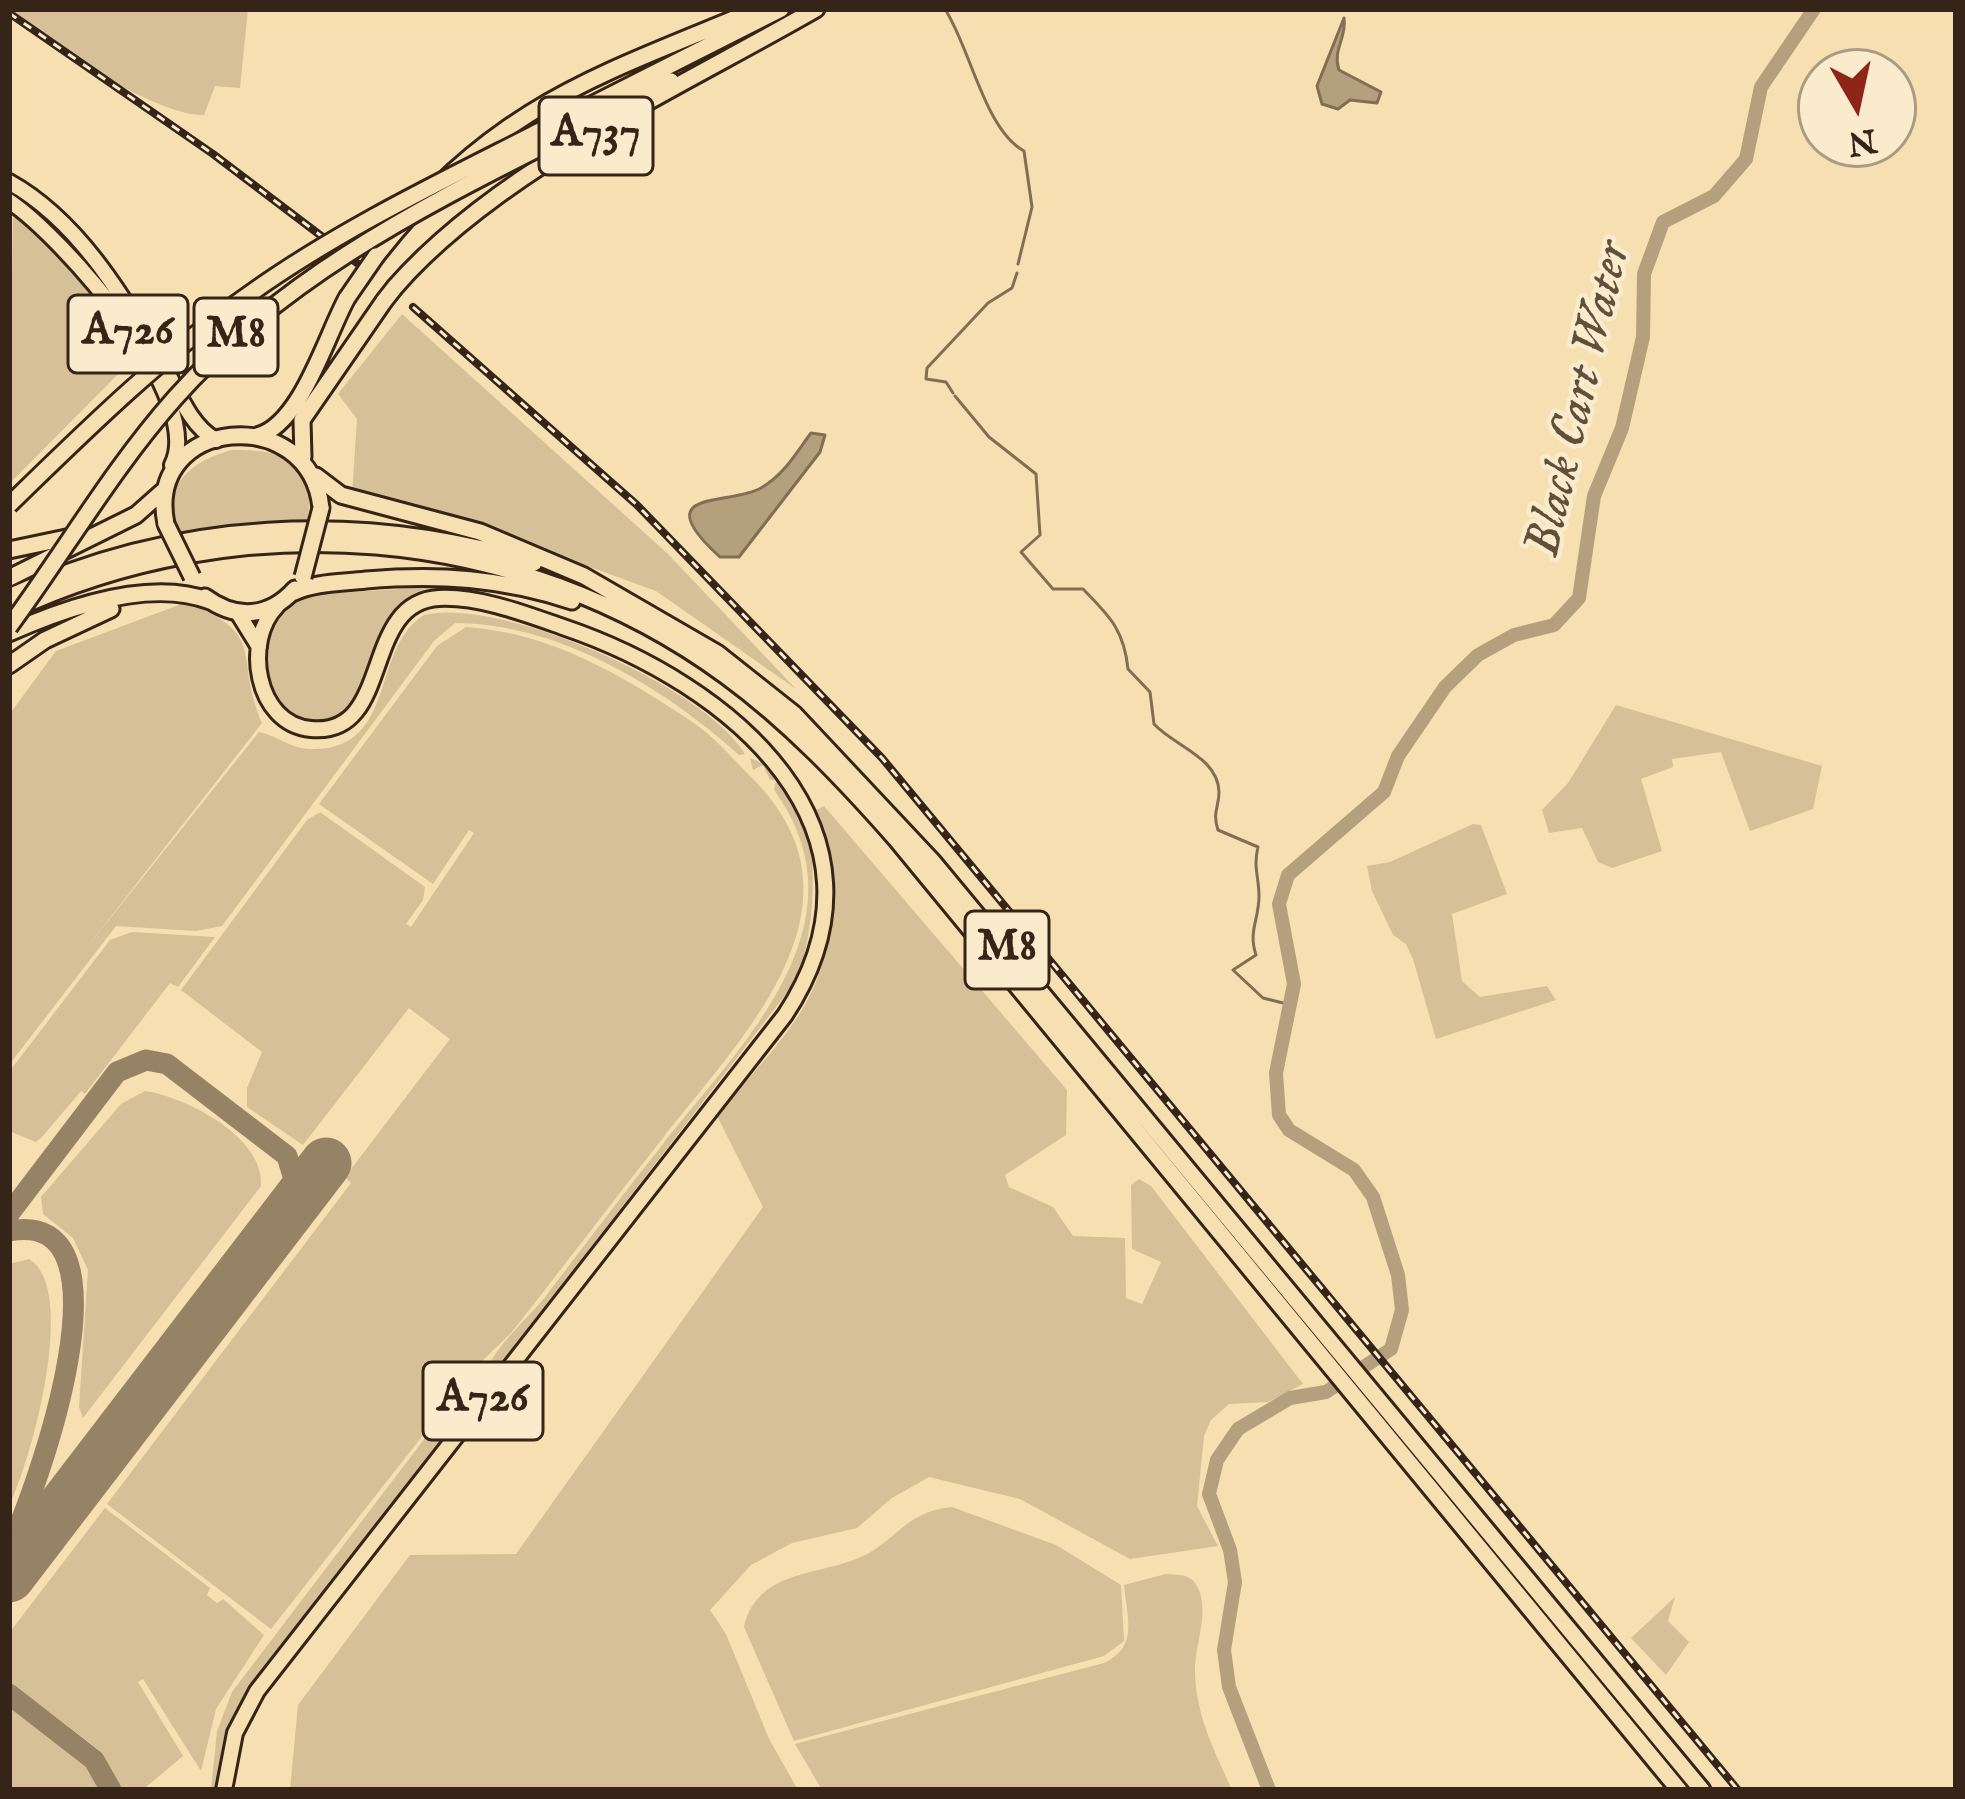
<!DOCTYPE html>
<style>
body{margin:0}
#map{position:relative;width:1965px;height:1799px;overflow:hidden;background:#f6e0b1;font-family:"IM FELL English",serif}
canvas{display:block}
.frame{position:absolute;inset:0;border:12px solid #352417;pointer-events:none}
.north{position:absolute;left:1797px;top:48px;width:120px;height:120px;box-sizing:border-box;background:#f9ebcc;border:3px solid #ab9b84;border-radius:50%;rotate:171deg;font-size:33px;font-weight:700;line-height:48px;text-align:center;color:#352417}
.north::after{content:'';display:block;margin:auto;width:42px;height:54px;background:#8f2418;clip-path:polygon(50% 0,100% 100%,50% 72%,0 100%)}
</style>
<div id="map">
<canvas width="1965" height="1799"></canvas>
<div class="frame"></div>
<div class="north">N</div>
</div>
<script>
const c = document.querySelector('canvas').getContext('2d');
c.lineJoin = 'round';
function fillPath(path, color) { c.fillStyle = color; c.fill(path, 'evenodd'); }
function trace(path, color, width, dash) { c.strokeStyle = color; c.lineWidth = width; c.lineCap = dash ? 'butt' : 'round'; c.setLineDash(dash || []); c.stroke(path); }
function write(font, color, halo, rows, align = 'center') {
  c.font = font + ' "IM FELL English",serif'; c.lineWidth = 9; c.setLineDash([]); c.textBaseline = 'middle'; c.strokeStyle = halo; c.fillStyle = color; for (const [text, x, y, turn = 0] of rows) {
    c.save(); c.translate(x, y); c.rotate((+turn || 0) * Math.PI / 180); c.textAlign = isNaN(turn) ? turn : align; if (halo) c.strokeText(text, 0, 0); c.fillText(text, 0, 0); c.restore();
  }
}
fillPath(new Path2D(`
 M 9,9 L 248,9 L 240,88 L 215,86 L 204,115 C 155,116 45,42 9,9 Z
 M 13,208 C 63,249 103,300 135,357 L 9,484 Z
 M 402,314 L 668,554 L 796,689 L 656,591 L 444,514 L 352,495 L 357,419 L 338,394 Z
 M 232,450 C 282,449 321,460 307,522 L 181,534 C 157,488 190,461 232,450 Z
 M 462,585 L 455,595 C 338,587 403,754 287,717 C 267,685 263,657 269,620 L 306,595 Z
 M 187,602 C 269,636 233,655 262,723 L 84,951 L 259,732 C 276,735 291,749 311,749 C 398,751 370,648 424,615 C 499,596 706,687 745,754 L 739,755 C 665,688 558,623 455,623 L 434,641 L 222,926 L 196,931 L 116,926 L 9,1065 L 9,715 L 56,651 Z
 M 466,627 C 550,632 623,676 691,721 C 715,737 731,757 751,777 C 878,902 745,1034 663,1138 C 611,1203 562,1269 511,1333 L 483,1360 L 472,1363 L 431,1425 L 271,1629 L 107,1504 L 351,1183 L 345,1177 L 450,1039 L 409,1008 L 303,1145 L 247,1107 L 247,1088 L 262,1052 L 181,990 L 307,820 L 320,812 L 425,887 L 423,900 L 406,924 L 411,927 L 474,833 L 469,830 L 433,884 L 319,804 L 437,646 Z
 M 1616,705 L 1822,766 L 1813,809 L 1750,831 L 1721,752 L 1672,759 L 1673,767 L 1641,779 L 1662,851 L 1612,868 L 1598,862 L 1582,828 L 1549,833 L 1542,810 L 1568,783 Z
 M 750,758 C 829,783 820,921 796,981 L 504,1360 L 489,1367 C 494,1348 530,1316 545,1297 C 584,1246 623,1194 663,1144 C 743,1043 870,923 774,790 L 776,780 L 770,780 L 763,765 L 753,770 Z
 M 824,806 L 1067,1090 L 1066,1135 L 1005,1175 L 1009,1187 L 1053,1207 L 1073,1236 L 1125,1238 L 1126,1298 L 1142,1304 L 1161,1262 L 1132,1249 L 1131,1185 L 1139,1179 L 1151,1186 L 1303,1384 L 1268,1402 L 1229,1404 L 1211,1420 L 1204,1436 L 1197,1506 L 1218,1546 L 1130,1559 L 1020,1499 L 929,1477 L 892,1498 L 857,1528 L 792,1543 L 751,1565 L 710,1610 L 726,1634 L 769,1739 L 798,1790 L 290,1790 L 298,1705 L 410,1555 L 516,1554 L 763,1207 L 717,1116 C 748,1077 791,1036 812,991 C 836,941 842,860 816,810 Z
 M 1473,824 L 1481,825 L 1507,894 L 1452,914 L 1462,981 L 1480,997 L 1547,986 L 1556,1000 L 1436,1039 L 1413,959 L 1406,944 L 1393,935 L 1372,891 L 1367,866 L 1390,862 Z
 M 132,932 L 215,937 L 178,987 L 170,983 L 85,1094 L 81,1091 L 42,1137 L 36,1142 L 9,1131 L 9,1072 L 110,940 Z
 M 145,1091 C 187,1097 265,1138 261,1186 L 83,1418 L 79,1407 L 88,1270 L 73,1238 L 43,1214 L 41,1197 L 121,1104 Z
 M 29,1259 C 79,1289 31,1462 9,1506 L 9,1264 Z
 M 484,1372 L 482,1389 L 247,1692 L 223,1741 L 216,1790 L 211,1790 L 217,1731 L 232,1692 L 469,1380 Z
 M 952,1507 L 1056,1545 L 1121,1585 L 1124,1641 L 1104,1656 L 794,1741 L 744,1627 C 757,1571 814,1576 856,1559 C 896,1544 902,1512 952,1507 Z
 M 105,1508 L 210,1588 L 207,1595 L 217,1603 L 223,1599 L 264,1635 L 216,1709 L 201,1771 L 143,1679 L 138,1682 L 183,1756 L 146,1787 L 123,1790 L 99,1750 L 9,1681 L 9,1633 Z
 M 1166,1574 C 1180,1575 1192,1574 1198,1588 C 1210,1613 1194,1647 1195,1673 C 1196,1716 1215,1752 1232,1790 L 822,1790 L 795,1744 L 1104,1663 C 1139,1646 1127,1619 1124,1585 Z
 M 1675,1597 L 1668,1621 L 1689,1642 L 1666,1675 L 1631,1638 Z
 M 9,1705 L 80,1759 L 99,1783 L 97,1790 L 9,1790 Z`), '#d5c097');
const water = new Path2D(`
 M 1344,18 C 1347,38 1332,50 1339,70 L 1381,92 L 1377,103 L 1350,100 L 1338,109 L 1322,104 L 1317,86 Z
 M 811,433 L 825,435 L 820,452 L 739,557 L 720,557 C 644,488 730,506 761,488 C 784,475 796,453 811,433 Z`);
fillPath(water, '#b4a07d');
trace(water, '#816e54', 3);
trace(new Path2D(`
 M 945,9 C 971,50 985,130 1024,151 L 1032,207 L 1018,264
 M 953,393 L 946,382 L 926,379 L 927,368 L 988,303 L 1012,288 L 1017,273
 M 955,396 L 989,437 L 1036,474 L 1040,535 L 1021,552 L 1053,589 L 1083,589 C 1109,616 1124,629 1128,669 L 1150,692 L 1154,724 C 1174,746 1218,757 1219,792 C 1219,808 1212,812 1218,830 L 1258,847 C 1253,867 1259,877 1259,896 C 1259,920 1248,931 1256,955 L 1233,970 L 1263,998 L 1291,1005`), '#816e54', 3);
trace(new Path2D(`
 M 1269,1790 L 1229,1687 L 1224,1650 L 1235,1582 L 1230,1550 L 1209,1494 L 1217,1460 L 1238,1429 L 1290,1398 L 1326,1392 L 1391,1349 L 1402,1310 L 1398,1275 L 1373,1197 L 1354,1170 L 1289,1130 L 1279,1115 L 1276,1073 L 1294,984 L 1279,904 L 1288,875 L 1384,792 L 1398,756 L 1445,687 L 1478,655 L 1514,635 L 1554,625 L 1579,598 L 1594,496 L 1622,428 L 1643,337 L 1644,274 L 1663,222 L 1714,196 L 1746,159 L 1761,87 L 1814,9`), '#b4a07d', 14);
trace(new Path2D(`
 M 9,1214 L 117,1072 L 146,1060 L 167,1064 L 287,1156 L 296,1186 L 289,1211
 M 9,1231 C 140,1206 35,1496 9,1548
 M 9,1553 L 55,1516
 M 9,1694 L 94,1760 L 111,1790`), '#968264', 21);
trace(new Path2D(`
 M 9,1577 L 326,1163`), '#968264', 51);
const primary = new Path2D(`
 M 9,182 C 76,219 121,293 159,357 C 176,385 187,424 216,440
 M 9,201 C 63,237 206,399 172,465
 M 238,613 L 259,647
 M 224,1790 L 235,1733 L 257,1691 L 785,1015 C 907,829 729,683 563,627 C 526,614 479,596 439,598 C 360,602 394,737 311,729 C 255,724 243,640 277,606`);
const highway = new Path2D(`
 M 540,131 L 781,9
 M 549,143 L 671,81
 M 376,256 C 493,106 592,78 758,9
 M 395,287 C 497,170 681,87 816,9
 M 257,436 C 301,425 326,336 347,298
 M 303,457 L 302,420 L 384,301
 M 316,476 L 341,495 L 480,532 L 584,576 L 717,653 L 794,714 L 933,862 L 1702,1790
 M 166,524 C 144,417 310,402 321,508
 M 9,550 L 71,537
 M 9,578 L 136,515 L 162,492
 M 292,593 C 315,582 341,583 366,580 C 439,574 501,578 572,601
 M 9,597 C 173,520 361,510 534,563
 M 205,597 C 236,620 269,618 295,589
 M 9,612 C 239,503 519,524 726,676 C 789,722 844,780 896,839 L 1679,1790
 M 9,633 C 65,608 150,578 210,601
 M 9,665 L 45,640 L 111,609`);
trace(primary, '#352417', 20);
trace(highway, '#352417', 21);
trace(primary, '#f6e0b1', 14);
trace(highway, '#f6e0b1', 15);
const rail = new Path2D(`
 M 9,13 L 213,154 L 357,263
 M 413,307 L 637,505 L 882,758 L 1738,1790`);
trace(rail, '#352417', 8);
trace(rail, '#f9ebcc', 3, [9]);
const highwayBridge = new Path2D(`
 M 347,298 L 376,256
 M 384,301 L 395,287
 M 9,505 C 86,430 162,355 251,293 C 341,229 442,181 540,131
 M 166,524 L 192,577
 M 303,577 L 321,508
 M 9,627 C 65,551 112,469 175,398 C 278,282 412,212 549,143`);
trace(highwayBridge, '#352417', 21, []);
trace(highwayBridge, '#f6e0b1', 15);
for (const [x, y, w] of [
 [596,136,114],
 [128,334,120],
 [236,337,84],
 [1007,950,84],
 [483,1401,120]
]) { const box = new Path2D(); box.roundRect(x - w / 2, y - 39, w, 78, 9); c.fillStyle = '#f9ebcc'; c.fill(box); trace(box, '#352417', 3); }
write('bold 45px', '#352417', null, [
 ["A737",596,136],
 ["A726",128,334],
 ["M8",236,337],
 ["M8",1007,950],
 ["A726",483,1401]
]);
write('italic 51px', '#614f3b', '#f9ebcc', [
 ["Black Cart Water",1582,400,-77]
]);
</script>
